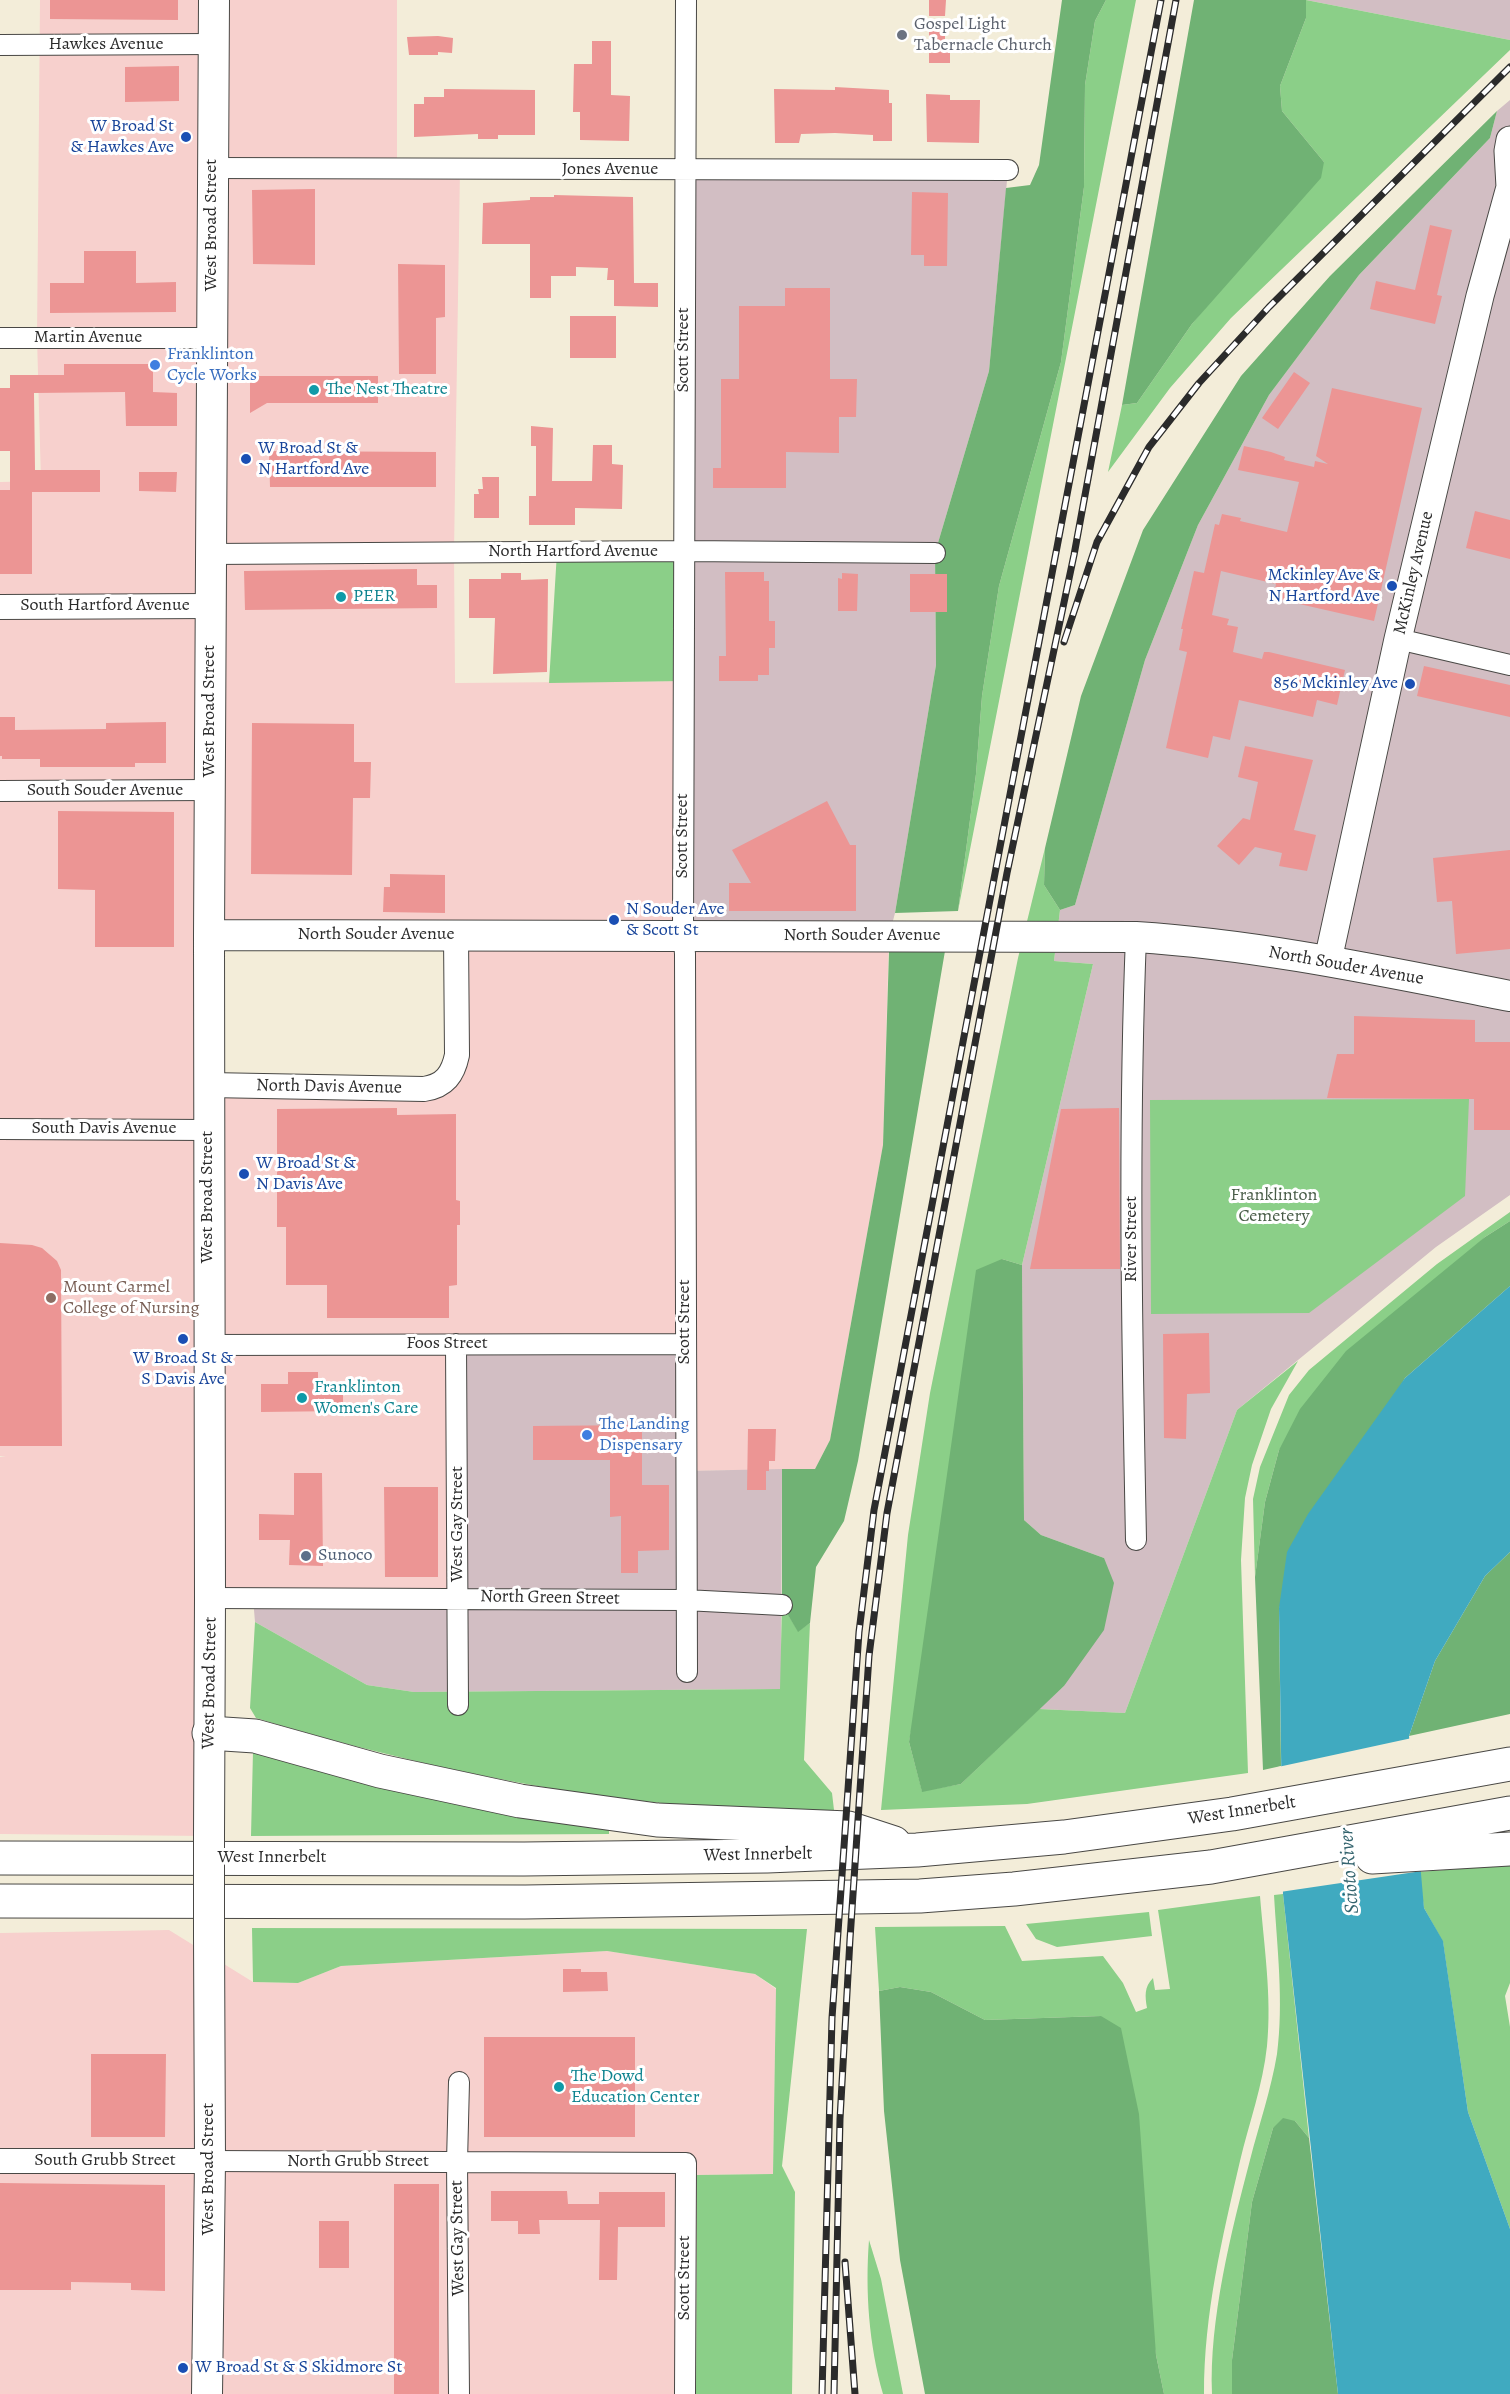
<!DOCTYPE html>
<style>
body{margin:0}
canvas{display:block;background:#f3edd9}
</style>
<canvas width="1510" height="2394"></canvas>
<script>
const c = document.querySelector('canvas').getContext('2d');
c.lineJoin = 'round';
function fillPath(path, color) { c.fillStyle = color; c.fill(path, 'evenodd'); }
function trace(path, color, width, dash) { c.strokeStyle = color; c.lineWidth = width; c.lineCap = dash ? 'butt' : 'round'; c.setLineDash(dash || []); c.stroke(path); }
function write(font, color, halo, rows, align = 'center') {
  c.font = font + ' Alegreya,serif'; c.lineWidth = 6; c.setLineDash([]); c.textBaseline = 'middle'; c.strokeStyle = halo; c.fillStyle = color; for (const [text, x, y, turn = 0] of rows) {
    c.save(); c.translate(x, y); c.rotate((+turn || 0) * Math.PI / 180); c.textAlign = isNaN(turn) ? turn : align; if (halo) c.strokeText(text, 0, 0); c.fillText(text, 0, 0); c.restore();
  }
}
fillPath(new Path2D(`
 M 40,0 L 397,0 L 397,169 L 460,169 L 454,552 L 455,683 L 683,681 L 889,936 L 883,1145 L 830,1440 L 815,1469 L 685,1471 L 459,1597 L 211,1598 L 209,1836 L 0,1834 L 0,1457 L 6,1456 L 0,1456 L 0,482 L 41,481 L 37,338 ZM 209,935 L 456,935 L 447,1079 L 209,1085 Z
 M 169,1930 L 253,1982 L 298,1983 L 341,1966 L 607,1951 L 755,1974 L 776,1989 L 773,2174 L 697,2175 L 696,2394 L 0,2394 L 0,1933 Z`), '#f7d0cd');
fillPath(new Path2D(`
 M 1305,0 L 1510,0 L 1510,40 L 1306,0 Z
 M 1510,100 L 1510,1195 L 1436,1247 L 1237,1410 L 1125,1713 L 1039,1709 L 1064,1686 L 1104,1558 L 1041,1535 L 1024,1520 L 1022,1265 L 1093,964 L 1054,961 L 1060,910 L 1075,905 L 1145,660 L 1198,525 L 1269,395 L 1359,275 L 1490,138 L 1497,111 Z
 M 685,170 L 1008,170 L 989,371 L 935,553 L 936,665 L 895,913 L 889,936 L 684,935 Z
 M 456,1344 L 685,1344 L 685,1471 L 782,1469 L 781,1689 L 414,1692 L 367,1685 L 255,1622 L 253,1598 L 459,1597 Z`), '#d2bec3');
fillPath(new Path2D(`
 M 1106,0 L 1136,0 L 958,911 L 976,774 L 982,696 L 999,586 L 1061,362 L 1084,187 L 1085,85 L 1095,21 Z
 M 1306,0 L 1510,40 L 1510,50 L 1231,318 L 1170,388 L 1108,472 L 1122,405 L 1137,403 L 1192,324 L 1324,162 L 1282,111 L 1280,86 L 1306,18 Z
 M 683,551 L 683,681 L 549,683 L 557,552 Z
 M 1045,848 L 1044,885 L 1060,910 L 1054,961 L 1093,964 L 1022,1265 L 1002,1259 L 909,1742 L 922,1791 L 961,1784 L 1039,1709 L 1125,1713 L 1237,1410 L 1298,1361 L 1271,1409 L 1252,1465 L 1245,1498 L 1241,1560 L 1248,1773 L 1027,1804 L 881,1810 L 908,1535 L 930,1393 L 1018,958 Z
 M 1469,1099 L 1465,1196 L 1309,1313 L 1151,1314 L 1150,1100 Z
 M 1510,1212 L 1510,1221 L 1485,1237 L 1279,1450 L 1265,1502 L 1255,1577 L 1253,1499 L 1260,1467 L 1289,1395 L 1309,1370 L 1437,1264 Z
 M 782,1605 L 798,1631 L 810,1623 L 804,1760 L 832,1793 L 834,1810 L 817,1813 C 765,1810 713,1809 662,1803 C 524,1789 388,1758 256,1718 L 250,1708 L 255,1622 L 367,1685 L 414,1692 L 780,1689 Z
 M 253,1751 L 609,1822 L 609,1834 L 251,1836 Z
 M 1510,1865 L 1510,1983 L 1505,1996 L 1510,2027 L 1510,2229 L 1468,2112 L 1443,1942 L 1424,1908 L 1419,1872 Z
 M 1283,1894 L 1309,2138 L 1295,2121 L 1273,2128 L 1252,2202 L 1232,2360 L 1232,2394 L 1212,2394 C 1209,2320 1231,2232 1250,2160 C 1259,2125 1271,2090 1277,2054 C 1284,2002 1277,1947 1274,1895 Z
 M 1260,1896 C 1264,1946 1272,1997 1267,2046 C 1263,2085 1249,2123 1240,2161 C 1222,2239 1204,2313 1204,2394 L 1164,2394 L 1156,2355 L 1101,2016 L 985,2020 L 931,1992 L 900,1987 L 879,1991 L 875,1927 L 1005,1926 L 1022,1961 L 1103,1956 L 1123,1983 L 1136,2012 L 1147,2008 C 1145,1996 1144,1987 1153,1978 L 1155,1990 L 1170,1989 L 1158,1910 Z
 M 1149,1912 L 1152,1936 L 1057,1947 L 1036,1939 L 1026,1924 Z
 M 252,1928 L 807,1929 L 782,2166 L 795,2192 L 792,2394 L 696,2394 L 697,2175 L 773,2174 L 776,1988 L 755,1974 L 607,1951 L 341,1966 L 298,1983 L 253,1982 Z
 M 869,2240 L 881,2279 L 903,2394 L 883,2394 C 869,2345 865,2291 869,2240 Z`), '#8bcf88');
fillPath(new Path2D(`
 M 1062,0 L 1106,0 L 1095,21 L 1085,85 L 1084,187 L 1061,362 L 999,586 L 982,696 L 976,774 L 958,911 L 895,913 L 936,665 L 935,553 L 989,371 L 1006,188 L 1030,185 L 1039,165 Z
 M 1194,0 L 1306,0 L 1306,18 L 1280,86 L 1282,111 L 1324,162 L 1321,178 L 1192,324 L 1137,403 L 1122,405 Z
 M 1497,111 L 1490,138 L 1359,275 L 1269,395 L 1198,525 L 1145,660 L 1075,905 L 1060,910 L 1044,885 L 1045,848 L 1081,696 L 1143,530 L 1241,376 L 1330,276 Z
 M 945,951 L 858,1461 L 844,1521 L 816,1567 L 810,1623 L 798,1632 L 782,1605 L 782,1469 L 815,1469 L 830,1440 L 883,1145 L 889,952 Z
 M 1510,1221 L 1510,1286 L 1405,1378 L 1279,1608 L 1281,1766 L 1263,1770 L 1255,1577 L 1265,1502 L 1279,1450 L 1300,1409 L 1346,1351 L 1485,1237 Z
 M 1002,1259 L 1022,1265 L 1024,1520 L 1041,1535 L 1104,1558 L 1114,1583 L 1104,1630 L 1064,1686 L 961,1784 L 922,1792 L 909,1742 L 976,1270 Z
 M 1510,1552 L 1510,1714 L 1409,1736 L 1435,1661 L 1485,1576 Z
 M 900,1987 L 931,1992 L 985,2020 L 1101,2016 L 1121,2028 L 1139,2114 L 1156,2355 L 1164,2394 L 925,2394 L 900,2260 L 884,2111 L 879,1991 Z
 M 1283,2118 L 1295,2121 L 1309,2138 L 1338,2394 L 1232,2394 L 1232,2360 L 1252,2202 L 1273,2128 Z`), '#70b274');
fillPath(new Path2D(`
 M 1510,1286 L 1510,1552 L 1485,1576 L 1435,1661 L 1409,1736 L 1424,1908 L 1443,1941 L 1468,2112 L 1510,2229 L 1510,2394 L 1338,2394 L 1283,1894 L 1279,1608 L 1287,1552 L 1308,1514 L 1405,1378 Z`), '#40aac0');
fillPath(new Path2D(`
 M 1412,1738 L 1422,1871 L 1280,1892 L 1278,1767 Z`), '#f3edd9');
fillPath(new Path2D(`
 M 50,0 L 178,0 L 178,20 L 50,19 Z
 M 929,0 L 946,0 L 945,16 L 929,16 Z
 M 929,23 L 945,28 L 945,44 L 950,44 L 950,63 L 929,63 Z
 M 438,36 L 453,38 L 452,53 L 438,52 L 438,55 L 409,55 L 407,37 Z
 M 592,41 L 611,41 L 611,95 L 630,96 L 629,141 L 580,140 L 580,112 L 573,112 L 574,64 L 592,64 Z
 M 179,66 L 179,101 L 125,102 L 125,67 Z
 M 835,87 L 889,90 L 889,103 L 892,103 L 892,141 L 873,141 L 873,135 L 835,133 L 801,134 L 799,143 L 775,143 L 774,89 L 835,90 Z
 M 444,89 L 535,90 L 535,135 L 498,135 L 498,139 L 478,139 L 478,134 L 414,137 L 414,104 L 424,104 L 424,97 L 444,97 Z
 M 926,94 L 950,95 L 950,100 L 980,100 L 979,143 L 927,142 Z
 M 315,189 L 315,265 L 253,264 L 252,190 Z
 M 912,192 L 948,193 L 947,266 L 924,266 L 924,255 L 911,255 Z
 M 554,195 L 633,197 L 634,283 L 658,283 L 658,307 L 614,306 L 614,280 L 607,280 L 608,268 L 576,267 L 576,276 L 551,276 L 551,298 L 530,298 L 530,244 L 482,244 L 483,203 L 530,200 L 530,197 L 554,197 Z
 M 1430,225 L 1452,230 L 1437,295 L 1442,296 L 1435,324 L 1370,309 L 1376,281 L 1415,290 Z
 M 84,251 L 136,251 L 136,283 L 176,282 L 176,312 L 50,313 L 50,283 L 84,283 Z
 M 398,264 L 445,265 L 445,317 L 436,318 L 436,374 L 399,374 Z
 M 785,288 L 830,288 L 830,379 L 857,379 L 856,417 L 839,417 L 839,453 L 786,452 L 786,488 L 713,488 L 713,468 L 721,468 L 721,379 L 739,379 L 739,306 L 785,306 Z
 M 570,316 L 616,316 L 616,358 L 570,358 Z
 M 64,364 L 153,364 L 153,392 L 177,393 L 177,426 L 126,426 L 125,392 L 34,393 L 35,470 L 100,470 L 100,492 L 32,492 L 32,574 L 0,574 L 0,490 L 10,490 L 10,451 L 0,451 L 0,388 L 10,388 L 10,375 L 64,375 Z
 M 1294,372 L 1310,383 L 1278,429 L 1262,418 Z
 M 250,376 L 378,376 L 378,403 L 267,403 L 250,413 Z
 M 1332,388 L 1422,408 L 1374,621 L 1273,598 L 1276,584 L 1221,571 L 1212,615 L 1229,619 L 1227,625 L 1238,627 L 1233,652 L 1262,659 L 1264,652 L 1269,652 L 1345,670 L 1337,705 L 1317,700 L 1313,717 L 1239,700 L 1230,740 L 1213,736 L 1208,758 L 1166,748 L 1187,652 L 1179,650 L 1183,629 L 1181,629 L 1194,571 L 1204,573 L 1215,524 L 1219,525 L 1222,514 L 1241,518 L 1240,521 L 1287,532 L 1299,482 L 1238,470 L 1244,446 L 1271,452 L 1285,457 L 1284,460 L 1314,467 L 1315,461 L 1328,464 L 1316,456 Z
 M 531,426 L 553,428 L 552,481 L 592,481 L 593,445 L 612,445 L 612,464 L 623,465 L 622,509 L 575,508 L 575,525 L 529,525 L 529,496 L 536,496 L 536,446 L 531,446 Z
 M 269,451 L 436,452 L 436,487 L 270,487 Z
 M 139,472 L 177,472 L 176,492 L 139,491 Z
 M 482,477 L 499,477 L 499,518 L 474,518 L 474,494 L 479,494 L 478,489 L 483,489 Z
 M 1475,511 L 1510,520 L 1510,559 L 1466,548 Z
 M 417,569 L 417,585 L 437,585 L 437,608 L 245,610 L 244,571 Z
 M 725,572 L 764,572 L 764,581 L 769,581 L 769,621 L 775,621 L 775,648 L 769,648 L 769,675 L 758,675 L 758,681 L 719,681 L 719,656 L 726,656 Z
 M 501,573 L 521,573 L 521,580 L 548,579 L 547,672 L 493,674 L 495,618 L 469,618 L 469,579 L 501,579 Z
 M 842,573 L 858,574 L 857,611 L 838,611 L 838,578 L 842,579 Z
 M 910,574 L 947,574 L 947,612 L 910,612 Z
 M 1424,666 L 1510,685 L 1510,717 L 1417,696 Z
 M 0,717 L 15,717 L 15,730 L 106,729 L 106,723 L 166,722 L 166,763 L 135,763 L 135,767 L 40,767 L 40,759 L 2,759 L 2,756 L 0,756 Z
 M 252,723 L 354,724 L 354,762 L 371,762 L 370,798 L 353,798 L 352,875 L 251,874 Z
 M 1245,746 L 1313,760 L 1294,830 L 1316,835 L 1307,871 L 1279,866 L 1282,853 L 1255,847 L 1239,865 L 1217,846 L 1243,818 L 1250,820 L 1258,782 L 1238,777 Z
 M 827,801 L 850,845 L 856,845 L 856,911 L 729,911 L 729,883 L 751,883 L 732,850 Z
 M 58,811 L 174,812 L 174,947 L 95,947 L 95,890 L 58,889 Z
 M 1510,850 L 1510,949 L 1456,954 L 1452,901 L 1437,902 L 1433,858 Z
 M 390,874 L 445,875 L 445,913 L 383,912 L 384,887 L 390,887 Z
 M 1354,1016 L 1475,1020 L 1475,1042 L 1510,1042 L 1510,1130 L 1474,1130 L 1474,1099 L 1327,1098 L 1337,1054 L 1354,1054 Z
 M 397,1108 L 397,1115 L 456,1114 L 456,1200 L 460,1201 L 460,1225 L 457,1225 L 457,1285 L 449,1286 L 449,1318 L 327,1318 L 327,1285 L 286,1285 L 286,1227 L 277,1227 L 277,1109 Z
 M 1119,1108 L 1120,1269 L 1030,1269 L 1061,1109 Z
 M 0,1243 L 32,1245 L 42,1248 L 57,1261 L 61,1270 L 62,1446 L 0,1446 Z
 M 1209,1333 L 1210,1393 L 1187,1394 L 1186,1439 L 1164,1438 L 1163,1334 Z
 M 288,1372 L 318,1372 L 318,1384 L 343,1384 L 343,1411 L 261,1412 L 261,1384 L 288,1384 Z
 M 642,1425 L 642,1485 L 669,1485 L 669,1550 L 638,1551 L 638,1573 L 621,1573 L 621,1516 L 610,1517 L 610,1460 L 533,1460 L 533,1426 Z
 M 748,1429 L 776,1429 L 775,1461 L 769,1461 L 769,1471 L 766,1471 L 766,1490 L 747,1490 Z
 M 294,1473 L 322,1473 L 323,1566 L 289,1565 L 290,1540 L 259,1540 L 259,1514 L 294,1515 Z
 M 384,1487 L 438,1487 L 438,1577 L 385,1577 Z
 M 563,1969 L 581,1969 L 581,1972 L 607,1972 L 608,1991 L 563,1992 Z
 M 484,2037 L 635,2037 L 635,2137 L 484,2137 Z
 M 91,2054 L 166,2054 L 165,2137 L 91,2137 Z
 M 0,2183 L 165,2185 L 165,2291 L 131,2290 L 131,2283 L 71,2282 L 71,2290 L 0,2290 Z
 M 394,2184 L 439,2184 L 439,2394 L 394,2394 Z
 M 491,2191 L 567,2191 L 568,2204 L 599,2204 L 599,2192 L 665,2192 L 665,2227 L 618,2227 L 617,2280 L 599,2280 L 600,2220 L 539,2220 L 540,2234 L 518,2234 L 518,2221 L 491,2221 Z
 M 319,2221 L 349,2221 L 349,2268 L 319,2268 Z`), '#ec9594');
const minor = new Path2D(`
 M 686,0 L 683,928 L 685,954 L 687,1672
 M 0,45 L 213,44
 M 213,168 L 1008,170
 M 0,338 L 211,338
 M 211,554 L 683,551 L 935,553
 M 1398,639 L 1510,665
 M 0,791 L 210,790
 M 0,1129 L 208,1130
 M 456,1344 L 458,1705
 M 208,1345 L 685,1344
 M 1136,1540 C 1132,1339 1128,1138 1136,937
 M 210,1598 L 685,1600 L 782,1605
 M 210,2161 L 686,2163 L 685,2394
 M 459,2394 L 457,2162 L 459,2082`);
const tertiary = new Path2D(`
 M 0,607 L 211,606
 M 209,1085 L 424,1089 C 445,1086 453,1074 457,1055 L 456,935
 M 0,2161 L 210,2161`);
const secondary = new Path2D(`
 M 1510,187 L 1508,151 L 1510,140
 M 1328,960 L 1398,639 L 1480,296 L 1510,187`);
const primary = new Path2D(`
 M 209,935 L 1136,937 C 1262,945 1386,972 1510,996
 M 209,1836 L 210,1598 L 209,935 L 214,0
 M 207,2394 L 210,2161 L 209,1935`);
const motorway = new Path2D(`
 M 209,1733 L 255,1736 L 380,1771 L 520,1801 L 657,1820 L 848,1828 L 894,1843
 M 1372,1857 L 1510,1849
 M 0,1858 L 524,1859 L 767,1856 L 917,1850 L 1064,1837 L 1232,1814 L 1510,1764
 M 0,1901 L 525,1902 L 920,1896 L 1014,1889 L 1211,1867 L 1510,1813`);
trace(minor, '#494845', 22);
trace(tertiary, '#494845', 26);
trace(secondary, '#494845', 29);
trace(primary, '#494845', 32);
trace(motorway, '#494845', 35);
trace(minor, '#fff', 20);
trace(tertiary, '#fff', 24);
trace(secondary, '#fff', 27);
trace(primary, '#fff', 30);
trace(motorway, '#fff', 33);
const rail = new Path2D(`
 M 1064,642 L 1097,542 L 1149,447 L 1199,383 L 1269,307 L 1510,67
 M 845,2262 L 855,2394
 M 822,2394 L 832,2018 L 859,1632 L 874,1510 L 1161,0
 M 834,2394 L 840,2119 L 850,1939 L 869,1656 L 887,1513 L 1007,873 L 1074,555 L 1176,0`);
trace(rail, '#2b2b2b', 7);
trace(rail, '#fff', 4.5, [14]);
const primaryBridge = new Path2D(`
 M 209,1935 L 209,1836`);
trace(primaryBridge, '#494845', 32, []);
trace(primaryBridge, '#fff', 30);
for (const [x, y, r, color] of [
 [902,35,6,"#6b7280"],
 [186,137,6,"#1a4fb4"],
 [155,365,6,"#3f7fe0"],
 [314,390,6,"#0f9aa8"],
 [246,459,6,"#1a4fb4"],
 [1392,586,6,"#1a4fb4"],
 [341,597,6,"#0f9aa8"],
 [1410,684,6,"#1a4fb4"],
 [614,920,6,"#1a4fb4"],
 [244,1174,6,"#1a4fb4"],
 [51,1298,6,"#8d6e63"],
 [183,1339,6,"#1a4fb4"],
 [302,1398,6,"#0f9aa8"],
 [587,1435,6,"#3f7fe0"],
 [306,1556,6,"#5c6f8a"],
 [559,2087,6,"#0f9aa8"],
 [183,2368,6,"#1a4fb4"]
]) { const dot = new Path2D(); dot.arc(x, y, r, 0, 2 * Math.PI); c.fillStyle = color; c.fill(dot); trace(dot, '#fff', 2); }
write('18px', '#5b616d', '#fff', [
 ["Gospel Light",914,25],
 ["Tabernacle Church",914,46]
], 'left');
write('18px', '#2b2b2b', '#fff', [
 ["Hawkes Avenue",106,45],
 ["Jones Avenue",610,170],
 ["West Broad Street",212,225,-90],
 ["Martin Avenue",88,338],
 ["Scott Street",684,350,-90],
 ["North Hartford Avenue",573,552],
 ["McKinley Avenue",1414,573,-77],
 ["South Hartford Avenue",105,606],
 ["West Broad Street",210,711,-90],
 ["South Souder Avenue",105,791],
 ["Scott Street",683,836,-90],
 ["North Souder Avenue",376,935],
 ["North Souder Avenue",862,936],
 ["North Souder Avenue",1346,966,10],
 ["North Davis Avenue",329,1087,1],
 ["South Davis Avenue",104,1129],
 ["West Broad Street",208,1197,-90],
 ["River Street",1132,1239,-90],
 ["Scott Street",685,1322,-90],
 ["Foos Street",447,1344],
 ["West Gay Street",458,1524,-90],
 ["North Green Street",550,1598,1],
 ["West Broad Street",210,1683,-89],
 ["West Innerbelt",1242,1811,-9],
 ["West Innerbelt",758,1855,-1],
 ["West Innerbelt",272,1858],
 ["South Grubb Street",105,2161],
 ["North Grubb Street",358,2162],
 ["West Broad Street",209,2169,-90],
 ["West Gay Street",458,2238,-91],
 ["Scott Street",685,2278,-90]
]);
write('18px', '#164399', '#fff', [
 ["W Broad St",174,127,"right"],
 ["& Hawkes Ave",174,148,"right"],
 ["W Broad St &",258,449],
 ["N Hartford Ave",258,470],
 ["Mckinley Ave &",1380,576,"right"],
 ["N Hartford Ave",1380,597,"right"],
 ["856 Mckinley Ave",1398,684,"right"],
 ["N Souder Ave",626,910],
 ["& Scott St",626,931],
 ["W Broad St &",256,1164],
 ["N Davis Ave",256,1185],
 ["W Broad St &",183,1359,"center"],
 ["S Davis Ave",183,1380,"center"],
 ["W Broad St & S Skidmore St",195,2368]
], 'left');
write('18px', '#366cbe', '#fff', [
 ["Franklinton",167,355],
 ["Cycle Works",167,376],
 ["The Landing",599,1425],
 ["Dispensary",599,1446]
], 'left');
write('18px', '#0d838f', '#fff', [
 ["The Nest Theatre",326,390],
 ["PEER",353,597],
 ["Franklinton",314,1388],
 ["Women's Care",314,1409],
 ["The Dowd",571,2077],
 ["Education Center",571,2098]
], 'left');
write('18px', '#485c47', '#fff', [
 ["Franklinton",1274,1196],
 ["Cemetery",1274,1217]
]);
write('18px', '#785e54', '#fff', [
 ["Mount Carmel",63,1288],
 ["College of Nursing",63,1309]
], 'left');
write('18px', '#4e5e75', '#fff', [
 ["Sunoco",318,1556]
], 'left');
write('italic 20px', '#34646e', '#fff', [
 ["Scioto River",1350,1871,-94]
]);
</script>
